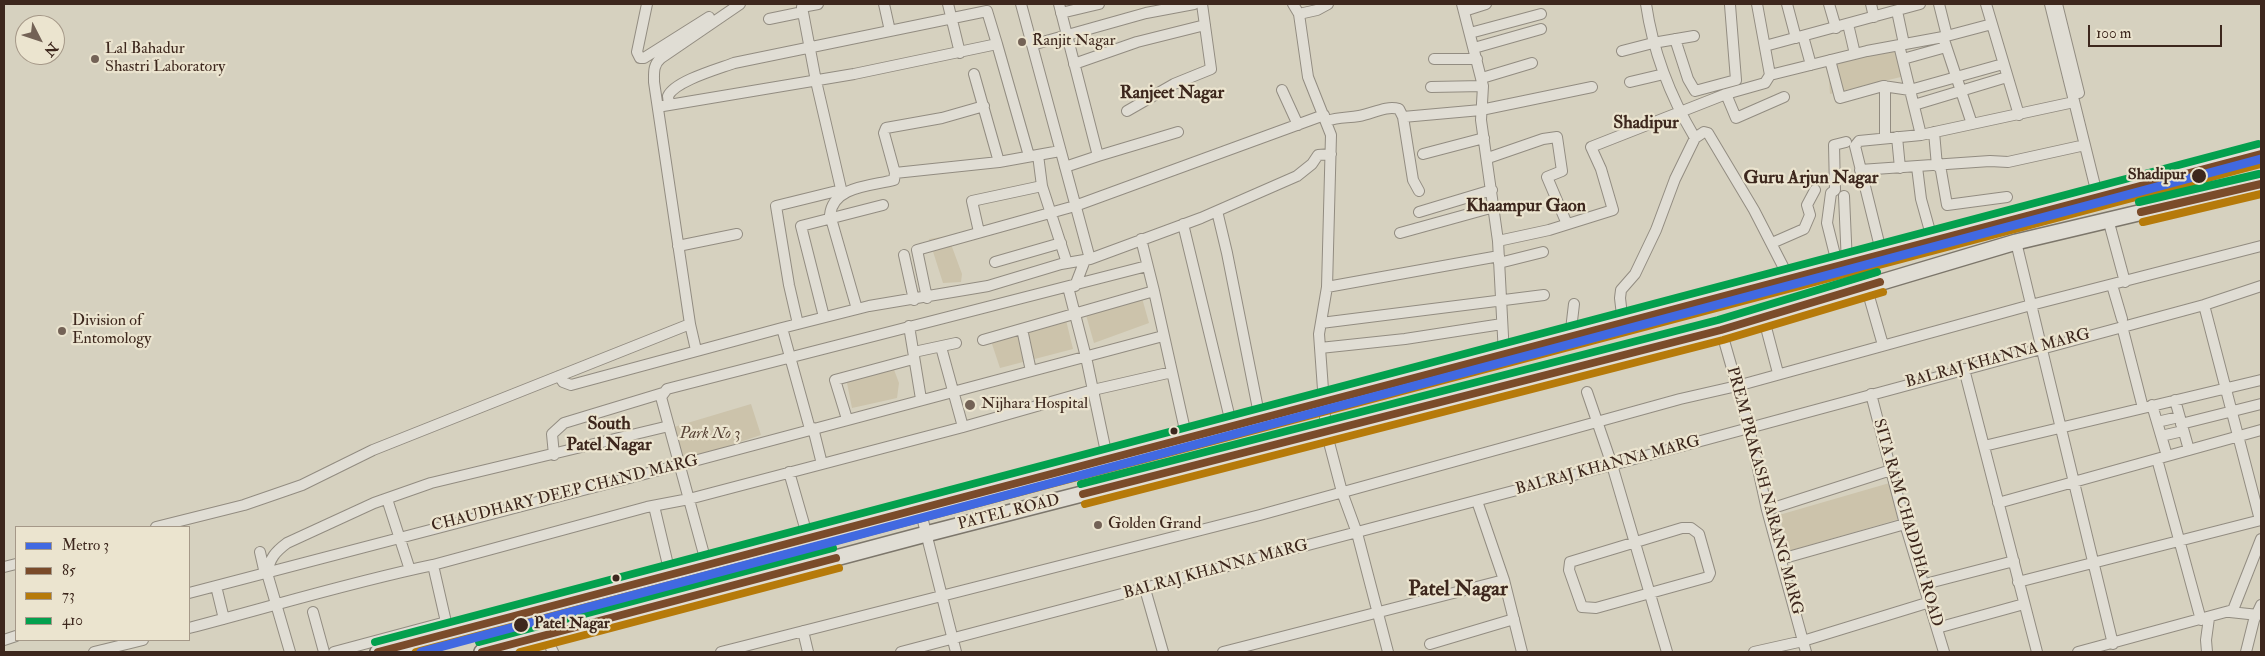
<!DOCTYPE html>
<style>
body{margin:0}
#map{position:relative;width:2265px;height:656px;overflow:hidden;background:#d6d1bf;font-family:"IM FELL Double Pica",serif}
canvas{display:block}
.frame{position:absolute;inset:0;border:5px solid #3d271d;pointer-events:none}
.legend{position:absolute;left:15px;top:526px;width:175px;height:115px;box-sizing:border-box;background:#ebe4cf;border:1px solid #a59888;margin:0;padding:6px 9px;list-style:none;font-size:15px;color:#3d271d}
.legend li{display:flex;align-items:center;gap:10px;height:25px}
.legend b{width:25px;border:1px solid #a59888}
.north{position:absolute;left:15px;top:15px;width:50px;height:50px;box-sizing:border-box;background:#ebe4cf;border:1px solid #a59888;border-radius:50%;rotate:131deg;font-size:14px;font-weight:700;line-height:20px;text-align:center;color:#3d271d}
.north::after{content:'';display:block;margin:auto;width:18px;height:22px;background:#736256;clip-path:polygon(50% 0,100% 100%,50% 72%,0 100%)}
.scale{position:absolute;left:2088px;top:25px;width:134px;height:22px;box-sizing:border-box;border:2px solid #3d271d;border-top:0;padding-left:6px;font-size:15px;line-height:18px;white-space:nowrap;color:#3d271d;-webkit-text-stroke:4px #ebe4cf;paint-order:stroke}
</style>
<div id="map">
<canvas width="2265" height="656"></canvas>
<div class="frame"></div>
<ul class="legend">
<li><b style="height:6px;background:#4169e1"></b>Metro 3</li>
<li><b style="height:6px;background:#7a4b2a"></b>85</li>
<li><b style="height:6px;background:#b67a0a"></b>73</li>
<li><b style="height:6px;background:#03a04e"></b>410</li>
</ul>
<div class="north">N</div>
<div class="scale">100 m</div>
</div>
<script>
const c = document.querySelector('canvas').getContext('2d');
c.lineJoin = 'round';
function fillPath(path, color) { c.fillStyle = color; c.fill(path, 'evenodd'); }
function trace(path, color, width, dash) { c.strokeStyle = color; c.lineWidth = width; c.lineCap = dash ? 'butt' : 'round'; c.setLineDash(dash || []); c.stroke(path); }
function write(font, color, halo, rows, align = 'center') {
  c.font = font + ' "IM FELL Double Pica",serif'; c.lineWidth = 4.5; c.setLineDash([]); c.textBaseline = 'middle'; c.strokeStyle = halo; c.fillStyle = color; for (const [text, x, y, turn = 0] of rows) {
    c.save(); c.translate(x, y); c.rotate((+turn || 0) * Math.PI / 180); c.textAlign = isNaN(turn) ? turn : align; if (halo) c.strokeText(text, 0, 0); c.fillText(text, 0, 0); c.restore();
  }
}
fillPath(new Path2D(`
 M 1897,44 L 1905,76 L 1830,94 L 1828,65 Z
 M 948,236 L 962,274 L 961,282 L 943,283 L 929,239 Z
 M 1142,298 L 1149,323 L 1094,343 L 1086,315 Z
 M 1066,320 L 1073,349 L 1000,368 L 991,341 Z
 M 893,367 L 899,383 L 897,398 L 852,408 L 846,378 Z
 M 751,404 L 761,435 L 683,461 L 674,427 Z
 M 1893,482 L 1903,518 L 1789,551 L 1779,515 Z`), '#ccc3ab');
const minor = new Path2D(`
 M 647,4 L 637,52 L 640,58 L 644,58 L 709,17
 M 818,4 L 802,7 L 816,81 L 842,193
 M 884,4 L 890,31
 M 948,4 L 960,53
 M 1059,4 L 1098,156 L 1065,167
 M 1293,4 L 1299,14 L 1308,77 L 1331,135 L 1327,287 L 1319,334 L 1326,431 L 1342,492 L 1357,533 L 1388,652
 M 1462,4 L 1483,86 L 1481,120 L 1498,241 L 1504,355
 M 1646,4 C 1653,52 1670,96 1695,138 L 1704,132 L 1708,133 L 1754,210 L 1790,280
 M 1787,4 L 1796,38
 M 1829,4 L 1836,28
 M 1871,4 L 1874,17
 M 1939,4 L 1947,36
 M 1986,4 L 2019,115
 M 2050,4 L 2098,198
 M 2057,4 L 2079,93
 M 1464,11 L 1486,4
 M 1897,11 L 1904,44
 M 1061,13 L 1099,4
 M 1299,14 L 1317,10 L 1328,4
 M 769,19 L 803,12
 M 1848,24 L 1855,54
 M 1470,33 L 1541,14
 M 1803,36 L 1811,65
 M 1675,39 L 1688,79 L 1695,91 L 1736,80 L 1730,5
 M 1032,45 L 1146,13 L 1194,4
 M 1899,45 L 1921,135
 M 1765,46 L 1920,4
 M 1474,48 L 1541,29
 M 1622,51 L 1653,43 L 1694,36
 M 1434,59 L 1477,59
 M 1903,59 L 1946,47
 M 1830,60 L 1840,98 L 1883,86 L 1910,90 L 2003,64
 M 1074,64 L 1137,42 L 1205,25
 M 974,74 L 999,162
 M 1770,75 L 1867,51 L 1943,37 L 1992,24
 M 1482,78 L 1532,63
 M 1630,82 L 1664,74
 M 1885,86 L 1885,138
 M 1431,87 L 1483,86
 M 1282,90 L 1298,125
 M 1726,94 L 1736,118 L 1784,97
 M 669,105 L 854,74 L 997,44 L 1029,156
 M 1914,105 L 2007,77
 M 663,106 L 669,105 L 668,96 C 675,81 718,69 734,63 L 987,11 L 997,44
 M 1127,111 L 1174,84 L 1211,69 L 1202,4
 M 1403,117 L 1481,110 L 1592,87
 M 1327,121 C 1338,117 1347,118 1359,116 C 1372,114 1386,105 1399,109 L 1403,117 L 1413,180 L 1419,191
 M 1972,124 L 2074,102
 M 1934,132 L 1937,166
 M 1897,137 L 1900,168
 M 1423,154 L 1484,138
 M 1038,155 L 1042,186 L 1067,263
 M 1098,156 L 1178,132
 M 1488,158 L 1543,139 L 1557,137 L 1562,171 L 1547,177 L 1567,224
 M 1940,165 L 1947,205 L 2007,197
 M 1917,167 L 1921,199 L 1933,242
 M 1860,170 L 1990,161 L 2008,162 L 2085,145
 M 895,173 L 884,133 L 886,128 L 942,118 L 984,106
 M 1844,196 L 1847,264
 M 1217,211 L 1227,253 L 1260,419
 M 1419,212 L 1492,190
 M 2108,219 L 2125,282
 M 1183,224 L 1232,427
 M 979,232 L 972,201 L 1042,186
 M 1400,233 L 1494,207
 M 1141,239 L 1154,291
 M 1498,241 L 1549,230 L 1613,210 L 1601,169 L 1591,147 L 1726,94 L 1765,83 L 1770,75 L 1757,4
 M 2016,242 L 2113,644
 M 1772,243 L 1804,229 L 1810,215 L 1807,205 L 1815,190
 M 678,246 L 737,234
 M 904,255 L 914,300
 M 1882,255 L 1855,146 L 1859,141 L 1921,135 L 1972,124 L 1943,37
 M 1090,259 L 1201,218 L 1297,176 L 1312,164 L 1318,155 L 1331,154
 M 995,262 L 1061,243
 M 1499,263 L 1543,252
 M 1838,267 L 1827,223 L 1831,193 L 1835,190 L 1834,145 L 1846,142
 M 2112,285 L 2122,319
 M 1075,286 L 1085,260
 M 1866,286 L 1883,345
 M 1068,287 L 1086,357 L 1106,452
 M 1327,287 L 1499,256
 M 927,298 L 917,250 L 1075,206 L 1324,115
 M 2204,305 L 2260,520
 M 857,309 L 830,215 C 833,186 871,186 894,180 L 895,173 L 999,162 L 1060,151
 M 1763,316 L 1778,373
 M 824,317 L 801,226 L 883,205
 M 1321,323 L 1544,295
 M 690,324 L 696,350
 M 798,324 L 789,285 L 776,206 L 841,190
 M 1623,324 L 1620,298 L 1621,290 L 1635,274 L 1656,230 L 1675,179 L 1695,138
 M 909,326 L 921,399
 M 2122,326 L 2143,408
 M 782,328 L 869,306 L 988,286 L 1061,264 L 1090,259 L 1021,4
 M 1022,329 L 1031,371
 M 1721,330 L 1749,428 L 1767,510 L 1806,652
 M 1570,338 L 1574,304
 M 983,340 L 1154,291 L 1185,430
 M 941,347 L 963,427
 M 1320,348 L 1405,339 L 1502,324
 M 914,352 L 956,343
 M 1964,369 L 2037,652
 M 559,376 L 563,382 L 571,385 L 782,328 L 810,429
 M 1587,392 L 1612,465 L 1667,652
 M 1871,394 L 1905,524 L 1944,652
 M 2175,400 L 2189,450
 M 2152,405 L 2167,456
 M 847,419 L 835,380 L 913,359
 M 2157,422 L 2179,417
 M 2181,424 L 2261,404
 M 813,428 L 822,464
 M 2161,436 L 2183,431
 M 1984,446 L 2261,380
 M 554,455 L 552,434 L 564,423 L 663,393
 M 2157,459 L 2201,620
 M 789,472 L 806,531
 M 387,499 L 410,570
 M 1477,501 L 1504,580 L 1522,652
 M 1998,503 L 2261,430
 M 654,506 L 668,565
 M 920,509 L 956,652
 M 1767,510 L 1891,470
 M 156,527 L 244,505 L 302,485 L 373,450 L 690,324 L 654,82 C 654,72 653,65 661,58 L 740,4
 M 1682,528 L 1691,528 L 1699,534 L 1710,573 L 1708,577 L 1596,608 L 1582,607 L 1569,570 L 1570,562 Z
 M 260,552 L 265,574
 M 1781,559 L 1905,524
 M 4,567 L 16,564
 M 2018,582 L 2261,520
 M 1925,584 L 2014,561
 M 216,586 L 224,619
 M 1145,589 L 1163,652
 M 714,591 L 661,397 L 667,389 L 1147,266
 M 189,593 L 679,465 L 1163,336
 M 313,612 L 324,652
 M 2230,612 L 2258,615
 M 189,628 C 270,607 351,582 433,565
 M 1937,628 L 2024,604
 M 803,631 L 808,652
 M 4,640 L 16,636
 M 1430,644 L 1514,619
 M 551,648 L 553,652
 M 94,652 L 143,640
 M 290,652 L 267,573 C 270,558 275,552 287,543 L 374,503 L 431,483 L 669,426
 M 334,652 L 446,622 L 433,565 L 647,507 L 689,499 L 963,427 L 1093,390 L 1172,372
 M 721,652 L 1260,515 L 1680,399 L 1737,386 L 2031,305 L 2261,246
 M 901,652 L 1612,465 L 2204,305 L 2261,286
 M 1223,652 L 1504,580
 M 1754,652 L 1803,641 L 1930,602
 M 2078,652 L 2233,610 L 2261,539
 M 2207,652 L 2206,640 L 2209,618
 M 2246,652 L 2254,620 L 2261,605`);
const secondary = new Path2D(`
 M 378,652 L 2261,154
 M 482,652 L 926,534 L 1721,330 L 2016,242 L 2261,184`);
trace(minor, '#928c81', 12);
trace(secondary, '#7c766b', 18);
trace(minor, '#e0ddd4', 10);
trace(secondary, '#e0ddd4', 15);
trace(new Path2D(`
 M 2141,212 L 2261,184
 M 1083,494 L 1721,330 L 1880,282
 M 378,652 L 2261,154
 M 482,652 L 836,558`), '#7a4b2a', 8);
trace(new Path2D(`
 M 2143,222 L 2261,194
 M 1085,504 L 1723,340 L 1883,292
 M 416,652 L 2261,164
 M 520,652 L 839,568`), '#b67a0a', 8);
trace(new Path2D(`
 M 2139,202 L 2259,174
 M 1081,484 L 1718,320 L 1877,272
 M 375,642 L 2258,144
 M 479,642 L 833,548`), '#03a04e', 8);
trace(new Path2D(`
 M 421,652 L 2261,159`), '#4169e1', 9);
for (const [x, y, r, color] of [
 [1022,42,5,"#736256"],
 [95,59,5,"#736256"],
 [2199,176,8,"#3d271d"],
 [62,331,5,"#736256"],
 [970,405,6,"#736256"],
 [1174,431,4.5,"#3d271d"],
 [1098,525,5,"#736256"],
 [616,578,4.5,"#3d271d"],
 [521,625,8,"#3d271d"]
]) { const dot = new Path2D(); dot.arc(x, y, r, 0, 2 * Math.PI); c.fillStyle = color; c.fill(dot); trace(dot, '#ebe4cf', 2); }
write('16px', '#3d271d', '#ebe4cf', [
 ["Ranjit Nagar",1032,42],
 ["Lal Bahadur",105,50],
 ["Shastri Laboratory",105,68],
 ["Division of",72,322],
 ["Entomology",72,340],
 ["Nijhara Hospital",981,405],
 ["Golden Grand",1108,525]
], 'left');
write('bold 16px', '#3d271d', '#ebe4cf', [
 ["Shadipur",2186,176],
 ["Patel Nagar",534,625,"left"]
], 'right');
write('16px', '#3d271d', '#ebe4cf', [
 ["BALRAJ KHANNA MARG",1998,359,-15],
 ["BALRAJ KHANNA MARG",1608,466,-15],
 ["PREM PRAKASH NARANG MARG",1764,491,75],
 ["CHAUDHARY DEEP CHAND MARG",565,494,-14],
 ["PATEL ROAD",1009,513,-14],
 ["SITA RAM CHADDHA ROAD",1907,523,74],
 ["BALRAJ KHANNA MARG",1216,570,-15]
]);
write('italic 16px', '#584436', '#ebe4cf', [
 ["Park No 3",710,435]
]);
write('bold 18px', '#3d271d', '#ebe4cf', [
 ["Ranjeet Nagar",1172,94],
 ["Shadipur",1646,124],
 ["Guru Arjun Nagar",1811,179],
 ["Khaampur Gaon",1526,207],
 ["South",609,425],
 ["Patel Nagar",609,446]
]);
write('bold 21px', '#3d271d', '#ebe4cf', [
 ["Patel Nagar",1458,590]
]);
</script>
